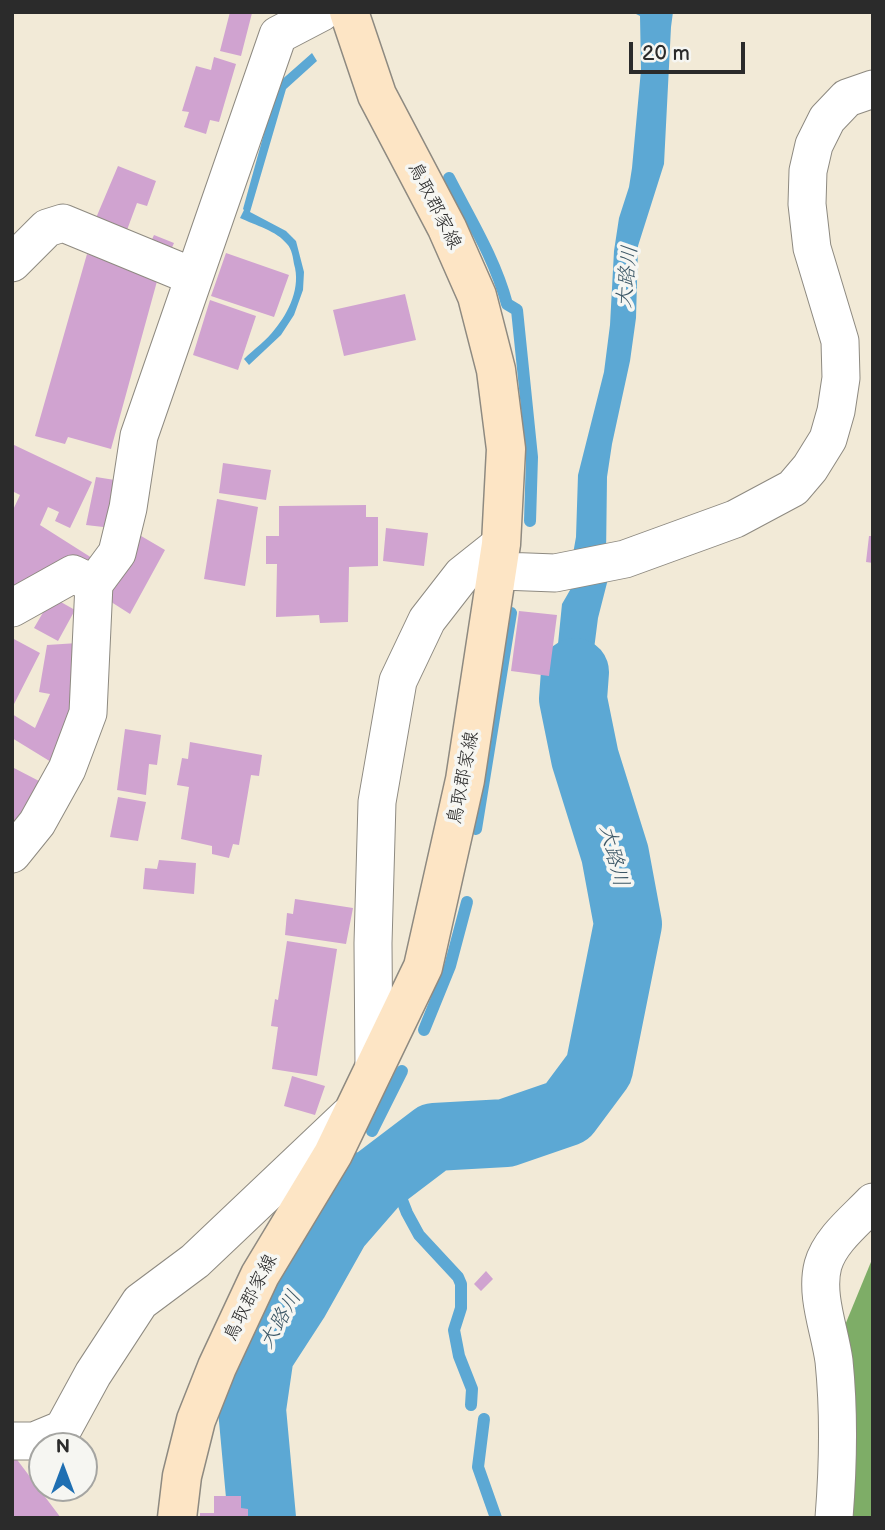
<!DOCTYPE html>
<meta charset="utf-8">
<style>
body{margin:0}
#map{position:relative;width:885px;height:1530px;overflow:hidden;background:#f2ead7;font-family:"Balsamiq Sans",sans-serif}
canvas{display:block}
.frame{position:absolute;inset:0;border:14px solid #2b2b2b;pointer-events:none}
.north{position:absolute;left:28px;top:1432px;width:70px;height:70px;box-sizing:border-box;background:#f6f6f2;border:2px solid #a5a5a2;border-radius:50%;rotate:0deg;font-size:19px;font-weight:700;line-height:28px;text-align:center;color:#2b2b2b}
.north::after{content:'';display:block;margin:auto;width:24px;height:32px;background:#1f6fb2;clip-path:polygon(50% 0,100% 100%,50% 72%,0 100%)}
.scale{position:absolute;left:629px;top:42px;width:116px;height:32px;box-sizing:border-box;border:4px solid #2b2b2b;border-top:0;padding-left:9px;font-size:21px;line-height:24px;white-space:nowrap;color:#2b2b2b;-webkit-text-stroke:5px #f6f6f2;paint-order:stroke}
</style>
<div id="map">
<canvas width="885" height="1530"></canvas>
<div class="frame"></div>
<div class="north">N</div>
<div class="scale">20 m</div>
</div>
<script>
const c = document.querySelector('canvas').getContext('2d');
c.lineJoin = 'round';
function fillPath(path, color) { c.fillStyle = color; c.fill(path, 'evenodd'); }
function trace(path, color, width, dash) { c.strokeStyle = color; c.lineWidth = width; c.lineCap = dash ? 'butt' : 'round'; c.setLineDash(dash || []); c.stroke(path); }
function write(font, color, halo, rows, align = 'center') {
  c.font = font + ' "Balsamiq Sans","Klee One",sans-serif'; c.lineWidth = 7; c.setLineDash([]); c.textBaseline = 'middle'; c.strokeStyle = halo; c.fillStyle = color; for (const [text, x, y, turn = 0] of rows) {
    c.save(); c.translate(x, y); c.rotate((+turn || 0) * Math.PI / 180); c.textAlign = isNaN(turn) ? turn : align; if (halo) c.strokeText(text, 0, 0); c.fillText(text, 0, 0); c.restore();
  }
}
fillPath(new Path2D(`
 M 873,1257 L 873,1518 L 848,1518 L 843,1330 Z`), '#7ead67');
fillPath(new Path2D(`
 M 632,12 L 673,12 L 671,27 L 664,164 L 638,246 L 636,318 L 630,361 L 612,444 L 607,477 L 606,556 L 608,579 L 598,618 L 585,719 L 596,758 L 575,775 L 567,758 L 556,716 L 555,674 L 562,604 L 573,585 L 573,554 L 576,537 L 578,475 L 604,372 L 610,325 L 614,251 L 619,218 L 629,187 L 632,168 L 641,70 L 640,16 Z
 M 312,53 L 317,61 L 286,89 L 250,212 L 286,231 L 296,241 L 304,272 L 303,290 L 294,315 L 281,335 L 249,365 L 244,359 C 254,349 267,340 275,329 C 289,312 301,287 294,264 C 293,258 292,249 287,244 C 277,231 255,225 240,218 L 244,210 L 243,209 L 278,83 Z`), '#5ca8d4');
trace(new Path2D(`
 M 449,178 C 470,219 495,259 507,304 L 517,310 L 532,457 L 530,521
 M 476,829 L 511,613
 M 424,1030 L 450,966 L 467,902
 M 372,1131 L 402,1071
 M 398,1190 L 407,1213 L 419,1235 L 458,1277 L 461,1284 L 461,1308 L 454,1330 L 459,1356 L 472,1389 L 471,1405
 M 277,1297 L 355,1158
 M 484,1419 L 478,1467 L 496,1518`), '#5ca8d4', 12);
trace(new Path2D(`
 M 262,1518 L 252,1409 L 260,1354 L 295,1300 L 336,1227 L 376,1181 L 434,1137 L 506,1133 L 567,1112 L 599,1069 L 628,924 L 615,854 L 585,758 L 573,699 L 575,672`), '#5ca8d4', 68);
fillPath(new Path2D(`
 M 230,12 L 252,13 L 241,56 L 220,51 Z
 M 214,57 L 236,64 L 219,122 L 210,120 L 206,134 L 184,127 L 189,112 L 182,111 L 196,66 L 211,70 Z
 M 118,166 L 156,181 L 147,206 L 137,203 L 127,230 L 96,218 Z
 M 154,235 L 174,243 L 167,259 L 147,250 Z
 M 226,253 L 289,275 L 274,317 L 211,296 Z
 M 87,254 L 159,274 L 111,449 L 68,437 L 65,444 L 35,436 Z
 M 405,294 L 416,340 L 344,356 L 333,310 Z
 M 210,300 L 256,316 L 238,370 L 193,355 Z
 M 12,444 L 92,482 L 70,528 L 55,521 L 59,512 L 48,507 L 40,525 L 92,558 L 57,573 L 12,596 L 12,512 L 20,495 L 12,491 Z
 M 223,463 L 271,470 L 266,500 L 219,493 Z
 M 96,477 L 121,481 L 112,528 L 86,525 Z
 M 217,499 L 258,507 L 245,586 L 204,579 Z
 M 366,505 L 366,517 L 378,517 L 378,566 L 349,567 L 348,622 L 320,623 L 319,615 L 276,617 L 277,564 L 266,564 L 266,536 L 279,536 L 279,506 Z
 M 386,528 L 428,533 L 424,566 L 383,561 Z
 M 136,533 L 165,550 L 130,614 L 105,598 Z
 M 869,536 L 873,536 L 873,563 L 866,562 Z
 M 52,597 L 75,610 L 58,641 L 34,628 Z
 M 519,611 L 557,615 L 549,676 L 511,671 Z
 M 12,638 L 40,653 L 12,708 Z
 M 78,643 L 77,701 L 56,765 L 12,738 L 12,714 L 35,728 L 50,694 L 39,692 L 47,645 Z
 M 125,729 L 161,735 L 157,765 L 149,764 L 146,795 L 117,790 Z
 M 190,742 L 262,755 L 259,776 L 251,775 L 239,845 L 233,844 L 229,858 L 212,854 L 212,846 L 181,839 L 189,787 L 177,785 L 182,758 L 188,759 Z
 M 12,767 L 39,781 L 15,826 L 12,825 Z
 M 118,797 L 146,802 L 138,841 L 110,837 Z
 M 159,860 L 196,863 L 194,894 L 143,889 L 145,868 L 157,869 Z
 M 295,899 L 353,908 L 346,944 L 285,935 L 287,913 L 293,914 Z
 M 287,941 L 337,949 L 317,1076 L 272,1069 L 278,1027 L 271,1026 L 275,999 L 278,1000 Z
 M 292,1076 L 325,1086 L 315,1115 L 284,1106 Z
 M 486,1271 L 493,1279 L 481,1291 L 474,1284 Z
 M 12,1453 L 61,1518 L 12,1518 Z
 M 214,1496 L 241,1496 L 241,1508 L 248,1509 L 248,1518 L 200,1518 L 200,1513 L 214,1513 Z`), '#d0a3d0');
const street = new Path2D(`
 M 12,263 L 47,228 L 63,223 L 194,277
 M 498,574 L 502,571 L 555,573 L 625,559 L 735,519 L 793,488 L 810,468 L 828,439 L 836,411 L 841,378 L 840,341 L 812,248 L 807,204 L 808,171 L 814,145 L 827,119 L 847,98 L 873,89
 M 12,608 L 73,574 L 94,584
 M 12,854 L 37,823 L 67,769 L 88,713 L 94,584 L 117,553 L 128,508 L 139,436 L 278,35 L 322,12
 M 374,1069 L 373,943 L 377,802 L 398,681 L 427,620 L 462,575 L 501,544
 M 12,1441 L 34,1441 L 63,1429 L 93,1374 L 140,1302 L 195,1261 L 348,1116
 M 834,1518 C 838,1468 839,1410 834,1361 C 830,1331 815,1295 823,1265 C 830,1240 856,1220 873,1202`);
const secondary = new Path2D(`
 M 177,1518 L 182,1476 L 196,1420 L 217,1367 L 260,1275 L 333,1154 L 423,967 L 465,780 L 501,544 L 506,449 L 496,370 L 477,296 L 447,228 L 377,95 L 349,12`);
trace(street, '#8e8a81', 39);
trace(secondary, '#8e8a81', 41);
trace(street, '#fff', 37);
trace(secondary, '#fde5c5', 38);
write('19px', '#2b2b2b', '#f6f6f2', [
 ["鳥取郡家線",434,206,63],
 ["鳥取郡家線",464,778,-79],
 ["鳥取郡家線",251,1298,-63]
]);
write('italic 21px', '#3c5766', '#f6f6f2', [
 ["大路川",628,277,-84],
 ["大路川",613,856,76],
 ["大路川",281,1320,-60]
]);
</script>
